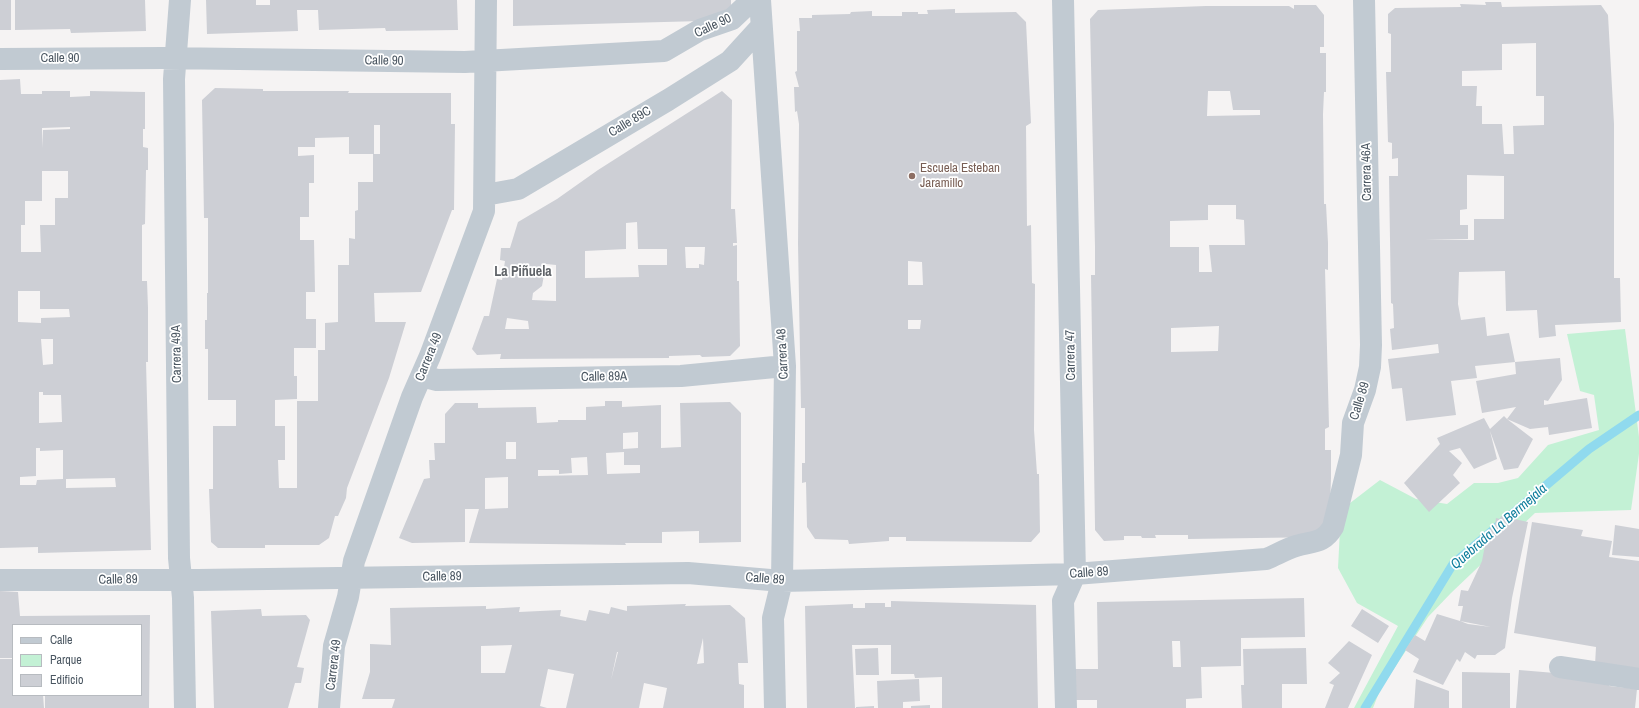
<!DOCTYPE html>
<meta charset="utf-8">
<style>
body{margin:0}
#map{position:relative;width:1639px;height:708px;overflow:hidden;background:#f5f3f3;font-family:"Archivo Narrow",sans-serif}
canvas{display:block}
.legend{position:absolute;left:12px;top:624px;width:130px;height:72px;box-sizing:border-box;background:#fff;border:1px solid #b7bbc0;margin:0;padding:5px 7px;list-style:none;font-size:12px;color:#4a5661}
.legend li{display:flex;align-items:center;gap:8px;height:20px}
.legend b{width:20px;border:1px solid #b7bbc0}
</style>
<div id="map">
<canvas width="1639" height="708"></canvas>
<ul class="legend">
<li><b style="height:5px;background:#c1cad2"></b>Calle</li>
<li><b style="height:11px;background:#c3f1d5"></b>Parque</li>
<li><b style="height:11px;background:#cdcfd5"></b>Edificio</li>
</ul>
</div>
<script>
const c = document.querySelector('canvas').getContext('2d');
c.lineJoin = 'round';
function fillPath(path, color) { c.fillStyle = color; c.fill(path, 'evenodd'); }
function trace(path, color, width, dash) { c.strokeStyle = color; c.lineWidth = width; c.lineCap = dash ? 'butt' : 'round'; c.setLineDash(dash || []); c.stroke(path); }
function write(font, color, halo, rows, align = 'center') {
  c.font = font + ' "Archivo Narrow",sans-serif'; c.lineWidth = 3.5; c.setLineDash([]); c.textBaseline = 'middle'; c.strokeStyle = halo; c.fillStyle = color; for (const [text, x, y, turn = 0] of rows) {
    c.save(); c.translate(x, y); c.rotate((+turn || 0) * Math.PI / 180); c.textAlign = isNaN(turn) ? turn : align; if (halo) c.strokeText(text, 0, 0); c.fillText(text, 0, 0); c.restore();
  }
}
fillPath(new Path2D(`
 M 1625,329 L 1639,437 L 1639,454 L 1631,510 L 1535,513 L 1451,593 L 1428,617 L 1380,690 L 1373,708 L 1354,708 L 1398,626 L 1357,603 L 1338,568 L 1341,510 L 1380,480 L 1416,499 L 1447,504 L 1474,483 L 1498,483 L 1518,478 L 1548,445 L 1599,430 L 1594,395 L 1580,391 L 1567,334 Z`), '#c3f1d5');
trace(new Path2D(`
 M 1365,708 L 1453,564 L 1589,449 L 1639,415`), '#90daee', 9);
fillPath(new Path2D(`
 M 0,0 L 11,0 L 11,30 L 0,30 Z
 M 15,0 L 145,0 L 146,31 L 71,33 L 70,29 L 15,30 Z
 M 206,0 L 256,0 L 256,5 L 270,5 L 270,0 L 457,0 L 458,30 L 386,31 L 385,28 L 319,30 L 318,10 L 297,10 L 298,31 L 207,34 Z
 M 513,0 L 731,0 L 731,9 L 702,21 L 513,26 Z
 M 1485,2 L 1501,2 L 1502,7 L 1601,5 L 1608,15 L 1614,124 L 1614,278 L 1620,278 L 1621,322 L 1555,325 L 1556,336 L 1539,338 L 1537,310 L 1506,311 L 1505,271 L 1459,272 L 1458,304 L 1461,320 L 1485,317 L 1487,336 L 1509,333 L 1515,362 L 1475,366 L 1477,378 L 1451,381 L 1456,415 L 1406,421 L 1402,388 L 1392,389 L 1388,359 L 1439,353 L 1438,344 L 1392,350 L 1390,329 L 1394,328 L 1393,304 L 1391,303 L 1389,176 L 1398,176 L 1398,158 L 1392,159 L 1392,143 L 1388,142 L 1386,72 L 1391,72 L 1391,34 L 1388,33 L 1388,14 L 1395,8 L 1461,7 L 1460,4 L 1486,5 ZM 1536,43 L 1536,96 L 1544,96 L 1544,125 L 1513,126 L 1514,154 L 1504,154 L 1502,124 L 1482,124 L 1482,106 L 1476,106 L 1477,86 L 1462,86 L 1462,71 L 1502,70 L 1502,44 ZM 1467,175 L 1504,176 L 1504,219 L 1474,219 L 1474,240 L 1425,240 L 1468,239 L 1468,225 L 1460,225 L 1460,210 L 1467,209 Z
 M 1294,5 L 1316,5 L 1324,15 L 1324,47 L 1320,47 L 1320,53 L 1326,53 L 1326,92 L 1324,92 L 1323,114 L 1324,204 L 1326,204 L 1328,243 L 1328,270 L 1325,269 L 1329,427 L 1325,429 L 1325,450 L 1331,450 L 1331,478 L 1330,508 L 1324,537 L 1188,539 L 1188,535 L 1155,535 L 1156,538 L 1142,538 L 1141,536 L 1124,536 L 1124,540 L 1104,541 L 1095,530 L 1095,526 L 1091,275 L 1095,275 L 1095,247 L 1090,19 L 1098,10 L 1206,6 L 1289,6 L 1294,9 ZM 1208,91 L 1230,91 L 1233,110 L 1260,110 L 1260,115 L 1207,116 ZM 1208,205 L 1236,205 L 1236,219 L 1244,220 L 1245,245 L 1209,245 L 1212,272 L 1199,272 L 1199,247 L 1170,247 L 1170,221 L 1208,220 ZM 1219,326 L 1218,351 L 1171,352 L 1171,328 Z
 M 955,9 L 955,13 L 1016,12 L 1026,22 L 1031,123 L 1026,126 L 1027,226 L 1031,225 L 1032,283 L 1035,284 L 1034,430 L 1037,474 L 1039,474 L 1040,532 L 1031,542 L 906,541 L 906,537 L 889,537 L 889,541 L 849,544 L 848,540 L 815,539 L 807,527 L 806,482 L 802,483 L 802,463 L 805,463 L 805,408 L 801,408 L 798,244 L 799,124 L 797,111 L 795,112 L 794,87 L 799,87 L 795,72 L 797,71 L 797,31 L 800,31 L 799,18 L 812,18 L 812,15 L 850,14 L 851,12 L 872,11 L 872,16 L 902,16 L 902,12 L 918,12 L 918,14 L 928,14 L 927,10 ZM 908,261 L 922,262 L 923,285 L 908,285 ZM 908,320 L 921,320 L 920,329 L 908,329 Z
 M 20,79 L 21,94 L 42,94 L 42,91 L 70,91 L 70,97 L 90,96 L 90,91 L 145,92 L 145,129 L 143,129 L 143,147 L 148,148 L 148,170 L 146,170 L 145,224 L 142,225 L 142,281 L 147,281 L 148,308 L 148,362 L 146,362 L 151,550 L 38,553 L 38,547 L 0,548 L 0,80 ZM 70,127 L 70,129 L 43,130 L 42,148 L 42,128 ZM 42,171 L 68,171 L 68,198 L 55,198 L 55,225 L 40,225 L 41,252 L 21,252 L 21,225 L 25,225 L 25,201 L 42,201 ZM 18,291 L 40,291 L 40,309 L 69,309 L 70,317 L 41,318 L 41,323 L 18,322 ZM 41,339 L 53,339 L 53,364 L 43,365 ZM 39,392 L 43,392 L 43,395 L 61,395 L 62,422 L 39,423 ZM 36,448 L 40,448 L 40,451 L 63,450 L 63,479 L 37,480 L 36,485 L 20,485 L 20,477 L 36,476 ZM 115,478 L 116,487 L 66,488 L 66,479 Z
 M 215,88 L 263,89 L 263,91 L 349,91 L 348,93 L 451,93 L 451,124 L 455,124 L 454,210 L 452,210 L 421,292 L 374,293 L 375,322 L 406,322 L 389,378 L 347,488 L 346,498 L 338,516 L 335,516 L 329,538 L 319,545 L 265,545 L 265,548 L 218,548 L 211,542 L 209,489 L 213,489 L 213,426 L 236,426 L 236,400 L 208,400 L 208,349 L 205,349 L 205,320 L 207,320 L 207,293 L 208,293 L 208,218 L 204,218 L 202,100 ZM 374,125 L 380,125 L 380,154 L 373,154 L 373,182 L 358,182 L 358,210 L 355,211 L 355,239 L 349,238 L 349,265 L 338,265 L 338,322 L 325,323 L 325,350 L 318,350 L 318,401 L 297,401 L 297,488 L 279,488 L 278,460 L 285,460 L 285,426 L 275,426 L 275,400 L 297,399 L 297,376 L 294,376 L 294,348 L 316,348 L 316,319 L 306,319 L 306,292 L 315,292 L 314,240 L 300,240 L 300,217 L 309,217 L 309,183 L 314,183 L 314,155 L 298,156 L 298,147 L 315,147 L 315,138 L 349,137 L 349,154 L 374,154 Z
 M 722,91 L 732,100 L 731,209 L 735,209 L 737,243 L 733,243 L 733,246 L 737,245 L 737,281 L 739,281 L 740,346 L 730,356 L 702,357 L 700,355 L 669,356 L 669,358 L 500,359 L 501,354 L 477,355 L 472,349 L 484,316 L 489,316 L 497,279 L 502,280 L 505,261 L 500,260 L 501,248 L 510,248 L 518,222 L 557,199 L 598,170 ZM 637,222 L 638,249 L 667,249 L 667,265 L 638,265 L 639,277 L 585,278 L 585,251 L 626,249 L 626,223 ZM 685,247 L 705,247 L 704,265 L 699,264 L 699,268 L 686,268 ZM 546,264 L 556,265 L 556,301 L 532,300 L 533,293 L 542,286 ZM 507,318 L 528,321 L 529,329 L 505,329 Z
 M 1560,358 L 1562,380 L 1548,401 L 1544,400 L 1544,405 L 1587,398 L 1592,428 L 1549,435 L 1548,427 L 1530,429 L 1507,419 L 1533,439 L 1518,468 L 1504,470 L 1490,431 L 1497,459 L 1474,469 L 1460,448 L 1449,451 L 1462,463 L 1453,475 L 1460,483 L 1429,512 L 1404,483 L 1440,444 L 1437,438 L 1484,418 L 1490,429 L 1504,416 L 1507,419 L 1516,407 L 1482,413 L 1476,381 L 1516,374 L 1515,362 Z
 M 605,401 L 622,401 L 622,407 L 661,405 L 661,448 L 681,447 L 680,403 L 730,402 L 741,413 L 741,542 L 699,543 L 699,531 L 662,532 L 662,543 L 625,543 L 626,545 L 469,543 L 479,509 L 465,509 L 465,542 L 412,543 L 399,538 L 424,479 L 430,478 L 429,460 L 435,460 L 434,443 L 445,443 L 445,414 L 455,403 L 478,403 L 478,408 L 536,407 L 537,423 L 558,422 L 558,420 L 586,420 L 586,407 L 605,406 ZM 638,432 L 638,448 L 623,449 L 623,433 ZM 506,442 L 516,442 L 516,459 L 506,459 ZM 624,452 L 624,465 L 640,465 L 640,473 L 607,474 L 606,453 ZM 587,457 L 588,475 L 538,476 L 538,470 L 559,470 L 559,474 L 572,473 L 571,458 ZM 508,477 L 508,508 L 485,509 L 485,478 Z
 M 1501,516 L 1528,522 L 1512,598 L 1505,648 L 1495,655 L 1477,655 L 1475,659 L 1465,652 L 1460,662 L 1457,659 L 1443,685 L 1413,672 L 1419,659 L 1405,650 L 1415,635 L 1425,641 L 1437,614 L 1460,621 L 1463,606 L 1458,606 L 1461,590 L 1468,591 L 1482,561 L 1486,540 L 1488,541 L 1491,526 L 1495,526 L 1496,518 L 1500,519 ZM 1460,621 L 1491,627 L 1468,624 Z
 M 1532,522 L 1583,530 L 1581,536 L 1612,541 L 1609,557 L 1639,561 L 1639,677 L 1595,665 L 1596,647 L 1514,633 Z
 M 1615,525 L 1639,529 L 1639,557 L 1612,555 Z
 M 0,591 L 18,592 L 20,616 L 150,615 L 149,708 L 45,708 L 45,695 L 141,695 L 141,625 L 13,625 L 13,658 L 0,658 Z
 M 1304,598 L 1305,637 L 1241,638 L 1241,666 L 1201,667 L 1202,698 L 1186,699 L 1186,708 L 1097,708 L 1097,700 L 1076,700 L 1075,669 L 1098,669 L 1097,602 ZM 1172,641 L 1180,641 L 1181,667 L 1173,667 Z
 M 891,601 L 1036,605 L 1038,708 L 942,708 L 942,677 L 915,678 L 914,674 L 891,674 L 891,645 L 852,645 L 855,708 L 807,708 L 805,606 L 853,604 L 853,608 L 865,608 L 865,603 L 885,603 L 885,607 L 891,607 Z
 M 686,604 L 685,606 L 730,605 L 745,618 L 748,663 L 738,663 L 739,684 L 744,685 L 744,708 L 663,708 L 667,688 L 644,683 L 639,708 L 566,708 L 574,674 L 548,669 L 540,706 L 547,708 L 392,708 L 395,699 L 362,699 L 370,672 L 370,644 L 391,645 L 390,608 L 486,606 L 486,609 L 520,607 L 519,612 L 561,610 L 560,616 L 586,621 L 589,610 L 609,614 L 611,607 L 627,611 L 627,606 ZM 703,638 L 704,663 L 697,664 ZM 512,645 L 505,673 L 481,673 L 481,646 ZM 617,652 L 618,652 L 611,680 Z
 M 261,609 L 262,616 L 306,615 L 310,620 L 297,667 L 304,668 L 301,683 L 295,683 L 288,708 L 214,708 L 211,611 Z
 M 1362,609 L 1389,626 L 1378,643 L 1351,626 Z
 M 1349,641 L 1372,655 L 1348,708 L 1325,708 L 1334,685 L 1329,683 L 1340,673 L 1328,663 Z
 M 878,648 L 879,675 L 856,675 L 855,649 Z
 M 1306,648 L 1307,684 L 1282,684 L 1282,708 L 1242,708 L 1241,685 L 1244,685 L 1243,649 Z
 M 0,659 L 13,659 L 13,695 L 43,695 L 44,708 L 0,708 Z
 M 1519,670 L 1591,676 L 1610,683 L 1609,686 L 1637,689 L 1635,708 L 1516,708 Z
 M 1462,672 L 1510,673 L 1510,708 L 1462,708 Z
 M 919,679 L 920,701 L 903,702 L 903,708 L 878,708 L 877,681 Z
 M 1416,679 L 1449,691 L 1449,708 L 1414,708 Z
 M 930,705 L 930,708 L 911,708 L 911,706 Z
 M 874,706 L 874,708 L 856,708 L 856,707 Z`), '#cdcfd5');
trace(new Path2D(`
 M 180,0 L 174,79 L 179,558 L 183,598 L 185,708
 M 760,0 L 785,366 L 782,581 L 773,618 L 775,708
 M 1063,0 L 1075,574 L 1063,601 L 1066,708
 M 0,59 L 163,58 L 465,62 L 664,51 L 700,30 L 732,19 L 752,0
 M 485,195 L 518,189 L 668,100 L 730,61 L 761,27
 M 422,376 L 437,380 L 681,376 L 785,366
 M 0,580 L 198,580 L 688,573 L 782,581 L 1075,574 L 1266,559 C 1276,555 1286,549 1296,546 C 1313,541 1323,544 1333,527 L 1351,455 L 1353,423 L 1365,390 L 1370,367 L 1371,345 L 1364,0
 M 1560,667 L 1639,679
 M 329,708 L 334,646 L 348,597 L 354,561 L 412,397 L 430,356 L 484,211 L 486,0`), '#c1cad2', 22);
for (const [x, y, r, color] of [
 [912,176,4,"#8d6e63"]
]) { const dot = new Path2D(); dot.arc(x, y, r, 0, 2 * Math.PI); c.fillStyle = color; c.fill(dot); trace(dot, '#fff', 1.5); }
write('13px', '#4a5661', '#fff', [
 ["Calle 90",713,26,-25],
 ["Calle 90",60,59],
 ["Calle 90",384,61,1],
 ["Calle 89C",630,122,-31],
 ["Carrera 46A",1367,172,-91],
 ["Carrera 49A",177,354,-91],
 ["Carrera 48",783,354,-93],
 ["Carrera 47",1071,355,-91],
 ["Carrera 49",429,357,-68],
 ["Calle 89A",604,377,-1],
 ["Calle 89",1360,401,-73],
 ["Calle 89",1089,573,-4],
 ["Calle 89",442,577,-1],
 ["Calle 89",765,579,4],
 ["Calle 89",118,580,-1],
 ["Carrera 49",334,665,-83]
]);
write('13px', '#785e54', '#fff', [
 ["Escuela Esteban",920,169],
 ["Jaramillo",920,184]
], 'left');
write('bold 14px', '#5f6368', '#fff', [
 ["La Piñuela",523,272]
]);
write('italic 14px', '#0c7c9b', '#fff', [
 ["Quebrada La Bermejala",1499,527,-41]
]);
</script>
